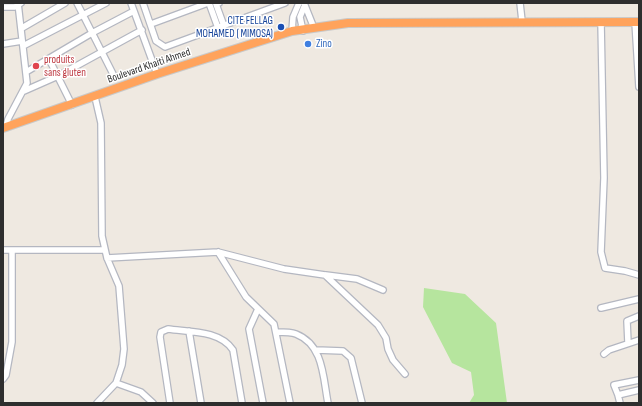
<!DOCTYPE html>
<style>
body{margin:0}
#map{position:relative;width:642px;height:406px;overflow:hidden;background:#efe9e1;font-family:"Sofia Sans Condensed",sans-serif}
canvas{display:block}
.frame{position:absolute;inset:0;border:4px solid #2e2e2e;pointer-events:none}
</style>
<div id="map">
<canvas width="642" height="406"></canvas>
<div class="frame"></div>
</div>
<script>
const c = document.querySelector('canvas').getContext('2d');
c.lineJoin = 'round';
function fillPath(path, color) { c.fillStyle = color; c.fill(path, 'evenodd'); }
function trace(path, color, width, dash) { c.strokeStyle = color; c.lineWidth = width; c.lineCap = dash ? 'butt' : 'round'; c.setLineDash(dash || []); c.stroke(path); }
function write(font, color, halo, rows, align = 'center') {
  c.font = font + ' "Sofia Sans Condensed",sans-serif'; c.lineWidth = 3; c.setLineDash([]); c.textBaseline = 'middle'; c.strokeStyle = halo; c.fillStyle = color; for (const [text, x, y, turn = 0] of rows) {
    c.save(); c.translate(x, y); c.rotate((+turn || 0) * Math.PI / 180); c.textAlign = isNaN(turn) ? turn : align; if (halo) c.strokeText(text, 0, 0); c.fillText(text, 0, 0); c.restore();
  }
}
fillPath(new Path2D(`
 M 424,288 L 465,294 L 496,323 L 507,403 L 469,403 L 474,395 L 471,372 L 452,363 L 423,307 Z`), '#b6e59e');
const minor = new Path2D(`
 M 77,3 L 113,74
 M 131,3 L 157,74
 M 143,3 L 156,41 L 165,47 L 285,3
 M 209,3 L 218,28
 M 219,3 L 216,4 L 224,26
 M 304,3 L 314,28
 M 520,3 L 522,21
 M 3,7 L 15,7 L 21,3
 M 601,22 L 604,178 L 601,252 L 605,268 L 625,271 L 639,275
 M 635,22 L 639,87
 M 151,24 L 208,3
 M 22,28 L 65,3
 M 292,31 L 293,17 L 299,3
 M 303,31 L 300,17 L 304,7
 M 3,44 L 22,41
 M 23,46 L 106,3
 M 49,59 L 72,105
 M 26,72 L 92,33 L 134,11
 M 24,91 L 58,76 L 142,30
 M 95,97 L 101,123 L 102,236 L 107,258 L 119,286 L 124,349 L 122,365 L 116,383 L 97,403
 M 6,127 L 8,119 L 27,83 L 18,3
 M 3,250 L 105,250
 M 218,252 L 246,297 L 274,324 L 290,403
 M 107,258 L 218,252 L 284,269 L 325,275 L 378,325 L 386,338 L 388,349 L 393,360 L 405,374
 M 326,275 L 357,279 L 383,290
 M 601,308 L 639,299
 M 258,309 L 249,329 L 263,403
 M 189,331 L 201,403
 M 277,332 C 283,332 291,332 296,334 C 324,345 323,378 328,403
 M 628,343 L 627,321 L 639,316
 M 316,350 L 343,351 L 351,358 L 362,403
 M 604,354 L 609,350 L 639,340
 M 3,379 L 6,375 L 12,342 L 12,250
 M 639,380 L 614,385 L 618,395 L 639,390
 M 116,383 L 141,392 L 153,403
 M 618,395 L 620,403
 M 170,403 L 160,337 L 161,332 L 168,329 C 189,332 220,330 233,350 L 242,403`);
const highway = new Path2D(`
 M 3,128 L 157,74 L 292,31 L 348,23 L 639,22`);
trace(minor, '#b4b7c1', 8);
trace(highway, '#c9c9c9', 10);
trace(minor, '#fff', 5.5);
trace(highway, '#ffa35c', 8);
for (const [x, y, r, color] of [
 [281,27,4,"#1a4fb4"],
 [308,44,4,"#3f7fe0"],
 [36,66,4,"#e0444e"]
]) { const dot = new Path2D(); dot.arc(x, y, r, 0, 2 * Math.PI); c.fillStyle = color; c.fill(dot); trace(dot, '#fff', 1.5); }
write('11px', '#164399', '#fff', [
 ["CITE FELLAG",273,21],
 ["MOHAMED ( MIMOSA)",273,34]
], 'right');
write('11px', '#366cbe', '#fff', [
 ["Zino",316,44]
], 'left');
write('11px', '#be3a42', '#fff', [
 ["produits",44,60],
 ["sans gluten",44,73]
], 'left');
write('11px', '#2e2e2e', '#fff', [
 ["Boulevard Khaiti Ahmed",149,66,-19]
]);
</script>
